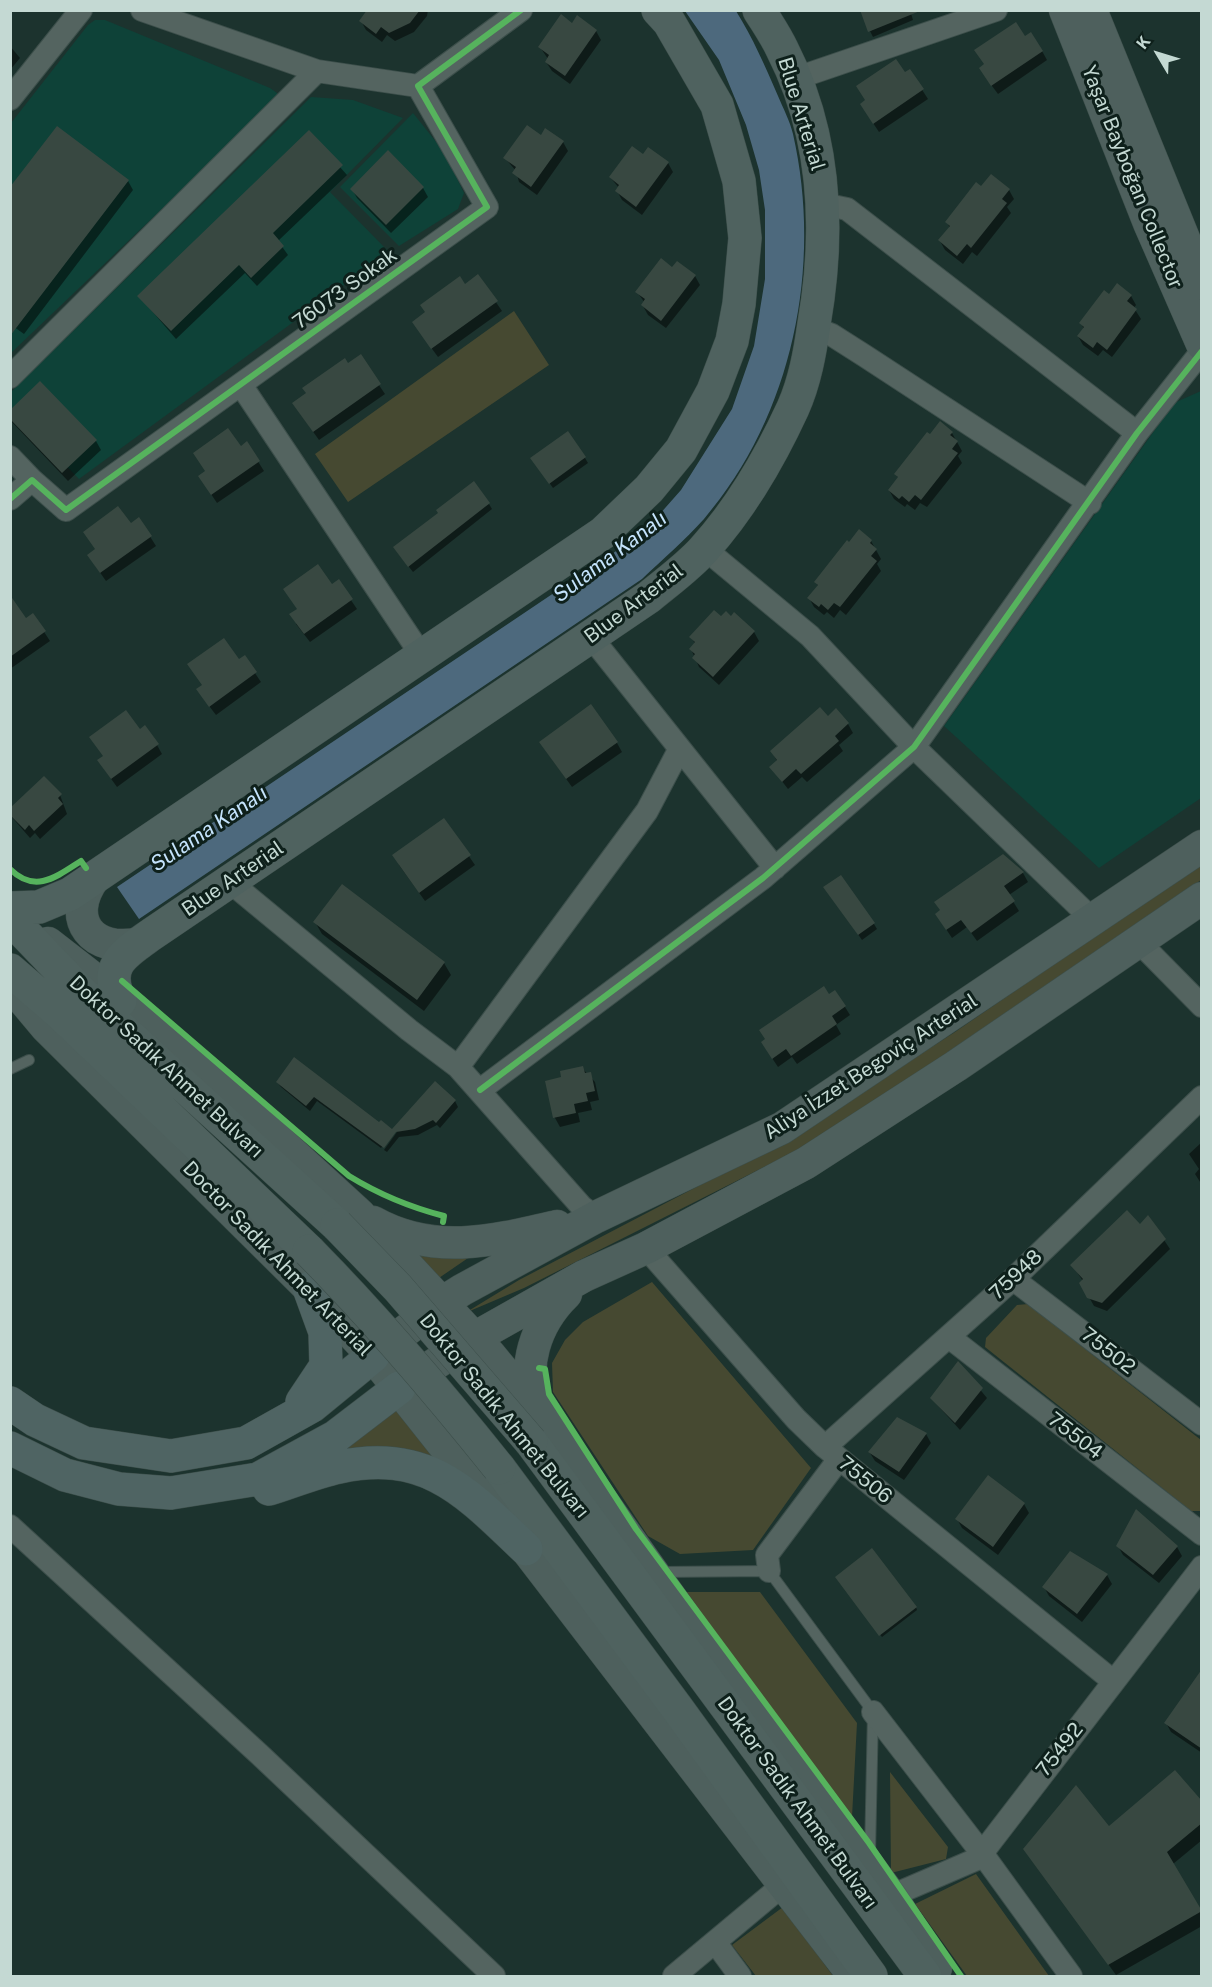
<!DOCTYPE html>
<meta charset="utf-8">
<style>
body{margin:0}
#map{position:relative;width:1212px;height:1987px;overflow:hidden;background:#1c332e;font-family:"Public Sans",sans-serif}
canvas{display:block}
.frame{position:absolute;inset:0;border:12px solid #c4d9d3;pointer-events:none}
.north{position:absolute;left:1128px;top:24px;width:60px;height:60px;-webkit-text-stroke:4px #0e201b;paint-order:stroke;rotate:308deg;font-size:16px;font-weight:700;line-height:24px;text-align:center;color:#c4d9d3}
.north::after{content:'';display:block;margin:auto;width:21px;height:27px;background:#c4d9d3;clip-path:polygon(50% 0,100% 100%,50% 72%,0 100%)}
</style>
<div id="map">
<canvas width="1212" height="1987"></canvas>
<div class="frame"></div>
<div class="north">K</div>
</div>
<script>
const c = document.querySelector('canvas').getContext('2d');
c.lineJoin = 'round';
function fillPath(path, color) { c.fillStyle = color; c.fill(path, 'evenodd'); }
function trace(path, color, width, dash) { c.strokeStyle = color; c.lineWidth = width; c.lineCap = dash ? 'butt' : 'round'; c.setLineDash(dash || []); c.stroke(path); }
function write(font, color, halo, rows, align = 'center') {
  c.font = font + ' "Public Sans",sans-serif'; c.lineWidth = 6; c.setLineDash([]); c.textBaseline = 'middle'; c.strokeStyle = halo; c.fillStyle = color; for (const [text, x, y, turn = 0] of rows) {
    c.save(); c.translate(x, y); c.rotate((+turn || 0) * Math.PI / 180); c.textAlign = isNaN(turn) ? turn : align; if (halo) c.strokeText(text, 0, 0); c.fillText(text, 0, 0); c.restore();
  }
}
fillPath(new Path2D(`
 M 95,20 L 105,20 L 270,88 L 277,93 L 277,99 L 11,353 L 11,123 L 88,25 Z
 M 311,97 L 353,100 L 403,118 L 330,192 L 389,252 L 79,479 L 11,409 L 11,392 Z
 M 413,113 L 445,153 L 464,193 L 458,209 L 399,246 L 340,187 Z
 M 1201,391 L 1201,798 L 1099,868 L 944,726 L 1174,403 Z`), '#0e4238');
fillPath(new Path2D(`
 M 514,311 L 549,365 L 348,502 L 315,454 Z
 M 1201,863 L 1201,880 L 963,1043 L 794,1152 L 524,1288 L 465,1313 L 519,1280 L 786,1140 L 955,1032 Z
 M 395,1241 L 471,1256 L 436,1280 Z
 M 652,1282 L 811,1468 L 753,1550 L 680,1554 L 648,1536 L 553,1392 L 552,1363 L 565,1340 L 583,1322 Z
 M 1028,1304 L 1201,1440 L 1201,1511 L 1191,1511 L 985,1347 L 986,1338 L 1017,1305 Z
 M 399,1407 L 437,1457 L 335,1455 Z
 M 686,1592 L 760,1592 L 857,1723 L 852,1817 Z
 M 890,1772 L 948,1847 L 946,1859 L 891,1873 Z
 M 976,1874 L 1049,1976 L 967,1976 L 915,1904 Z
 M 783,1907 L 833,1976 L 756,1976 L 732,1945 Z`), '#464931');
fillPath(new Path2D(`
 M 685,11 L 736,11 C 753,38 765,66 778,96 C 783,108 790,121 793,134 C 823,266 793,415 704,519 C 685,540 663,559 642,579 L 139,919 L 117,887 L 643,533 L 681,490 L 732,409 L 754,346 L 765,279 L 765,210 L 759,170 L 746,125 L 719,60 Z`), '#4d697d');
fillPath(new Path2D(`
 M 369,10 L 428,10 L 427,16 L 414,32 L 395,41 L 387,35 L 382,42 L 366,30 L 361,21 Z
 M 910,10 L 913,20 L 873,37 L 870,31 Z
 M 573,25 L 596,31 L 601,40 L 570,84 L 552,71 L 546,62 L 548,59 L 540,47 Z
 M 1025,38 L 1042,51 L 1047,60 L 998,94 L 986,78 Z
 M 10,46 L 20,58 L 10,70 Z
 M 910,71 L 928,99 L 879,132 L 867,114 Z
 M 309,132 L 347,175 L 278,241 L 288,255 L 257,286 L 245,273 L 176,339 L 139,296 Z
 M 541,137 L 563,142 L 568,151 L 537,195 L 519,182 L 516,171 L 505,158 Z
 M 643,156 L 668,163 L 673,172 L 642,215 L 622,200 L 617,191 L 619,188 L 610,177 Z
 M 128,181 L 133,190 L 24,334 L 10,324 Z
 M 423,188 L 428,197 L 391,233 L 357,198 L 352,189 Z
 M 981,189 L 1009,190 L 1014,199 L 1007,207 L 1011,213 L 977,256 L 972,252 L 963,264 L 945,250 L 940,241 L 950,228 L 947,222 Z
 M 672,269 L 695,276 L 700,285 L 666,328 L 648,315 L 643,306 L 645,303 L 637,292 Z
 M 478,276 L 502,311 L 438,357 L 419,331 Z
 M 1110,296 L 1131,296 L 1136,305 L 1134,308 L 1141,319 L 1112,357 L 1103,350 L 1098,356 L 1083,345 L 1078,336 L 1084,329 L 1081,323 Z
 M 360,357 L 385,394 L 319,440 L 299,412 Z
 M 40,383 L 96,441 L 101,450 L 68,481 L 10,420 L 10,412 Z
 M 952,433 L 962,451 L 958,456 L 962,463 L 927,507 L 920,503 L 915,510 L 907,504 L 905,507 L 894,499 L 889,490 L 899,479 L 896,474 L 930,436 Z
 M 247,444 L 264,471 L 217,503 L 205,485 Z
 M 585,458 L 588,463 L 553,488 L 536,464 Z
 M 489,504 L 492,509 L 413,572 L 398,553 Z
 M 139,519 L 156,546 L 106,581 L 94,564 Z
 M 871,541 L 881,559 L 877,564 L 881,571 L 846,615 L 840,610 L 834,618 L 827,612 L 824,615 L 814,607 L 809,598 L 818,586 L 816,582 Z
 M 338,581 L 357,609 L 310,642 L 296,624 Z
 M 10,605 L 26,620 L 33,615 L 50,641 L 10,669 Z
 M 721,618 L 754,632 L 759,641 L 719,685 L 699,667 L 691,649 L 696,645 L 691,637 Z
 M 244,657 L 261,682 L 216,715 L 203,698 Z
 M 827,718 L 848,724 L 853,733 L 839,745 L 843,751 L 807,782 L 802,777 L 788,789 L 771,767 L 777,761 L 772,752 Z
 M 139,731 L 157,745 L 162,754 L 117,787 L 104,769 Z
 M 617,743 L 622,752 L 572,787 L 546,751 Z
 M 60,795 L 67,814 L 40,839 L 35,833 L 30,838 L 10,815 Z
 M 444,820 L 475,865 L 425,901 L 399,865 Z
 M 1003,856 L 1023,873 L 1028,882 L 1009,895 L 1019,911 L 977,941 L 967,927 L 952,938 L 942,923 Z
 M 829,893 L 874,924 L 877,929 L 862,940 Z
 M 315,922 L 444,963 L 451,975 L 424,1011 L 322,934 Z
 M 829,996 L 845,1007 L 850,1015 L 836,1025 L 841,1034 L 797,1064 L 792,1057 L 778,1067 L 768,1052 Z
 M 295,1060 L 379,1125 L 392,1131 L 455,1101 L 458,1107 L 440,1128 L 437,1125 L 418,1135 L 399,1137 L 387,1152 L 384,1150 L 397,1132 L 393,1132 L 381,1148 L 317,1101 L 310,1111 L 281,1087 L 277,1082 Z
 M 582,1068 L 595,1082 L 599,1100 L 590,1102 L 592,1110 L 578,1113 L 580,1122 L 560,1127 L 555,1118 L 547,1082 L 563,1078 Z
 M 1202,1142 L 1202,1185 L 1195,1174 L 1199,1169 L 1189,1154 Z
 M 1141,1226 L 1164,1240 L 1170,1249 L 1107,1311 L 1094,1306 L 1081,1283 L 1083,1281 L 1072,1265 Z
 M 959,1364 L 987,1398 L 960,1430 L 931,1398 Z
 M 926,1434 L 931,1443 L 904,1480 L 875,1461 L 870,1453 Z
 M 1024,1504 L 1029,1513 L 998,1555 L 962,1528 L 957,1519 Z
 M 1136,1511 L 1177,1547 L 1182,1556 L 1159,1583 L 1123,1555 L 1118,1546 Z
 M 1107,1575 L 1112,1584 L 1082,1622 L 1049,1596 L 1044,1587 Z
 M 838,1580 L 916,1607 L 917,1610 L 882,1637 Z
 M 1202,1672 L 1202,1753 L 1171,1732 L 1166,1723 Z
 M 1202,1803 L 1202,1840 L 1173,1864 L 1201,1911 L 1202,1926 L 1116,1975 L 1025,1849 Z`), '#0007');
fillPath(new Path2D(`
 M 367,10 L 420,10 L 410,23 L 389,33 L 381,27 L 376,34 L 359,21 Z
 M 860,10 L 919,10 L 920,11 L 868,32 Z
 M 561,14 L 572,23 L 577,15 L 597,30 L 565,76 L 545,62 L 549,55 L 538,47 Z
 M 1016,22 L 1025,36 L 1031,32 L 1043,51 L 991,86 L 979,68 L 984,64 L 974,50 Z
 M 896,59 L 905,72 L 910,69 L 924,89 L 873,124 L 860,104 L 865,100 L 856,86 Z
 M 527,125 L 541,135 L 545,128 L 564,141 L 531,187 L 512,173 L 516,167 L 503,158 Z
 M 57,126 L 129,180 L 10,336 L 10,187 Z
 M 309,130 L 343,165 L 273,233 L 284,246 L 251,278 L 239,265 L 171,331 L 137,296 Z
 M 632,146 L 643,154 L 648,147 L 669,162 L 636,207 L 615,191 L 619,185 L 609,177 Z
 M 388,150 L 424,187 L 386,225 L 350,189 Z
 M 991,174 L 1010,189 L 1002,199 L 1007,203 L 971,248 L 967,244 L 957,256 L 938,240 L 950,226 L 945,222 L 976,182 L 981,186 Z
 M 661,258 L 672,267 L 677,261 L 696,275 L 661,321 L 641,305 L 645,299 L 635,292 Z
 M 478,274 L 498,301 L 431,349 L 412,322 L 425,312 L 420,305 L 460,276 L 465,284 Z
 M 1117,283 L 1132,295 L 1127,301 L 1137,309 L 1107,350 L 1097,342 L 1093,348 L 1077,336 L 1084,327 L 1079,323 L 1104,290 L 1109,294 Z
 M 361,354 L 381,384 L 313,432 L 292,403 L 306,393 L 302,388 L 345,358 L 348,363 Z
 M 40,381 L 97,440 L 62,473 L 10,419 L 10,410 Z
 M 940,421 L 953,432 L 950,435 L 958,441 L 952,449 L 958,453 L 921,500 L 915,495 L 909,502 L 902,496 L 899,499 L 888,490 L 898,477 L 894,474 L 927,432 L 930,434 Z
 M 228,428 L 241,446 L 247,441 L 260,461 L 211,495 L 198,476 L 205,471 L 193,453 Z
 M 568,431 L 586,457 L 549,484 L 530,458 Z
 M 474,481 L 490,503 L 408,567 L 393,547 L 438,513 L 436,510 Z
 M 118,506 L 131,523 L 139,517 L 152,536 L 100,573 L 87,555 L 95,549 L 83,532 Z
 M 859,529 L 872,540 L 870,543 L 877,549 L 871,556 L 877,561 L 840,607 L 834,603 L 828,610 L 821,604 L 819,607 L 807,598 L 818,585 L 814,582 L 847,540 L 849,542 Z
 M 318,564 L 332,584 L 339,579 L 353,599 L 304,634 L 289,614 L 297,609 L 283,589 Z
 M 10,595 L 26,618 L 33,613 L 46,631 L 10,657 Z
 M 714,610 L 721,616 L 726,611 L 731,616 L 734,612 L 755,631 L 713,677 L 692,658 L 695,654 L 689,649 L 695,642 L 689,637 Z
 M 224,638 L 239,659 L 245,655 L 257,672 L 209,707 L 196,689 L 202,685 L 187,664 Z
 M 591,704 L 618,742 L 566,779 L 539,742 Z
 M 820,707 L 828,716 L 836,708 L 849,723 L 835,736 L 839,741 L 801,774 L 796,769 L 782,782 L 769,767 L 777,760 L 770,751 Z
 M 126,710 L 140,729 L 145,725 L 159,744 L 111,779 L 97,760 L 103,756 L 89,737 Z
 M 44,776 L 62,794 L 58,798 L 63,804 L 34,831 L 29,825 L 25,830 L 10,815 L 10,808 Z
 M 444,818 L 471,855 L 419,893 L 392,855 Z
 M 1003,854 L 1024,872 L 1004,886 L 1015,901 L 971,933 L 961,920 L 946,930 L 935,914 L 940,910 L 934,902 Z
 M 841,875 L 875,923 L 858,935 L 823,887 Z
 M 342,884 L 445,962 L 417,1000 L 313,922 Z
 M 824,986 L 829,994 L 835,990 L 846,1006 L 832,1016 L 837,1024 L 791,1056 L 786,1049 L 772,1059 L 761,1042 L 765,1039 L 759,1030 Z
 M 294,1057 L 379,1122 L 381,1120 L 392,1129 L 435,1081 L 456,1100 L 436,1123 L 433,1120 L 415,1129 L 396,1132 L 384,1148 L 314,1097 L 306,1106 L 276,1082 Z
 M 583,1066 L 585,1073 L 591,1072 L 595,1091 L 586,1093 L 588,1101 L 574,1104 L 576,1113 L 553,1118 L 545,1081 L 561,1077 L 560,1071 Z
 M 1127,1210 L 1140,1224 L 1148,1215 L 1166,1239 L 1102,1303 L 1087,1298 L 1079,1283 L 1083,1279 L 1070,1265 Z
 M 958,1361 L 983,1388 L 955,1423 L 930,1398 Z
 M 897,1417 L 927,1433 L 899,1472 L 868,1452 Z
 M 988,1475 L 1025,1503 L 993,1547 L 955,1519 Z
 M 1136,1509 L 1178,1546 L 1153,1575 L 1116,1546 Z
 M 872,1548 L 917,1607 L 879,1636 L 835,1577 Z
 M 1070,1551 L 1108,1574 L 1077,1614 L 1042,1587 Z
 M 1202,1669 L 1202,1749 L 1164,1723 Z
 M 1175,1770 L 1202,1801 L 1202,1823 L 1167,1852 L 1202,1911 L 1108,1965 L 1023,1849 L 1076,1785 L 1109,1826 Z`), '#384841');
const lane = new Path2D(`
 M 10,1069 L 29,1060
 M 659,1572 L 769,1571 L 873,1712 L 870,1854`);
const street = new Path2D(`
 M 142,10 L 317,71 L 418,86
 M 794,79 L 996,10
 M 10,99 L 81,10
 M 823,204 L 847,209 L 1137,433
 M 814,328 L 832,335 L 865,356 L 1090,503
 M 10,377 L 317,71
 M 241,385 L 422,656
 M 10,457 L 32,480
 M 10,499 L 32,480 L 66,510 L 487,207 L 418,86 L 521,10
 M 705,549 L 810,636 L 914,747 L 1092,919
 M 591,637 L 775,868
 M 230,882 L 409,1030 L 458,1067 L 582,1207 L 596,1217
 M 1137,940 L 1202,1006
 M 458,1067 L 647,811 L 679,750
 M 480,1090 L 763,878 L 914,747 L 1137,433 L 1202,351
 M 646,1248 L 796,1419 L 825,1447 L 1113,1681
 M 1013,1279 L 1202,1424
 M 949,1337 L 1202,1534
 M 825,1447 L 1013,1279 L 1202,1097
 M 10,1526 L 259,1754 L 494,1976
 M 769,1571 L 767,1555 L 839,1459
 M 873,1712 L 984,1856 L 1071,1976
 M 891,1896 L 984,1856 L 986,1848 L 1202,1567
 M 715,1942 L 740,1976
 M 674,1976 L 783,1885`);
const secondary = new Path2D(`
 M 1065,10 L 1149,223 L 1202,344
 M 1091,10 L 1202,283
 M 94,878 C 64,920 93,954 140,943
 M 48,943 L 93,978 L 229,1095 L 359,1214 L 490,1355 L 554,1433 L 717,1663 L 891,1896 L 936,1968
 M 10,984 L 46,1027 L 309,1288 L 373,1356 L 526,1549 L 854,1976
 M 373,1222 C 434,1256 493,1241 557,1226
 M 373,1356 L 443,1302 L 462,1290 L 596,1217 L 782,1128 L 1202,846
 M 399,1388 L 474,1338 L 584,1276 L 646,1248 L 806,1163 L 956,1066 L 1202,898
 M 540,1408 C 518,1370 537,1322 566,1294`);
const primary = new Path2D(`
 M 10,908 L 39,907 L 70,894 L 603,533 L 649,489 L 681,450 L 713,391 L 732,341 L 739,304 L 745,238 L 739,181 L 717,105 L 669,22 L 658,10
 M 10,918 L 81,992 L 337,1225
 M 10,970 L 61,1014 L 309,1251
 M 120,1001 C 103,965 124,954 152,934 L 649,597 C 667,582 688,567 704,549 C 741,508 770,458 793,408 C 805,381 810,352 814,324 C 830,232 826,135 782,49 C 776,36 767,23 759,10
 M 531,1442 L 925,1976
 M 499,1468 L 677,1708 L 871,1976`);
const highway = new Path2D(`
 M 302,1402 L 326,1366 L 325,1332 L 309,1288
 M 10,1403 L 35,1420 L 84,1443 L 171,1456 L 246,1443 L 312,1406 L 373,1356
 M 10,1448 L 65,1475 L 119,1489 L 171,1493 L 258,1479 L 335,1437 L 399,1388
 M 269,1489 C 292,1482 315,1472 339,1467 C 428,1448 467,1493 526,1549`);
trace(lane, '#3d4f4b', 12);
trace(street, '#3d4f4b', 24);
trace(secondary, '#3d4f4b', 33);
trace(primary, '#3d4f4b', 34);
trace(highway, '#3d4f4b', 34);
trace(lane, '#546460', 10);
trace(street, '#546460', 22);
trace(secondary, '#4e605d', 32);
trace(primary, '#4f625f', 33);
trace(highway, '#4f6463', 33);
const primaryBridge = new Path2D(`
 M 337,1225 L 398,1288 L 531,1442
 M 309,1251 C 377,1320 439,1393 499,1468`);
trace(primaryBridge, '#3d4f4b', 34, []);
trace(primaryBridge, '#4f625f', 33);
trace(new Path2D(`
 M 10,499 L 32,480 L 66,510 L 487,207 L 418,86 L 521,10
 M 10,869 C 35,894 56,877 81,861 L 86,868
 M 122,981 L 349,1176 C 380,1195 409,1207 444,1216 L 443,1222
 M 480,1090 L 763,878 L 914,747 L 1137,433 L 1202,351
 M 539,1368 L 545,1369 L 549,1394 L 636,1529 L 869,1843 L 961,1976`), '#56b35d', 6);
write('20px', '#c4d9d3', '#0e201b', [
 ["Blue Arterial",801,114,73],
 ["Yaşar Bayboğan Collector",1132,177,68],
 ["76073 Sokak",345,289,-36],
 ["Blue Arterial",634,604,-37],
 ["Blue Arterial",233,879,-34],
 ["Doktor Sadık Ahmet Bulvarı",166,1067,43],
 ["Aliya İzzet Begoviç Arterial",871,1067,-33],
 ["Doctor Sadık Ahmet Arterial",277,1259,46],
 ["75948",1016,1275,-43],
 ["75502",1108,1351,38],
 ["Doktor Sadık Ahmet Bulvarı",504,1416,51],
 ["75504",1075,1436,38],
 ["75506",865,1480,39],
 ["75492",1060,1750,-52],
 ["Doktor Sadık Ahmet Bulvarı",797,1803,54]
]);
write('italic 21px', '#c5e4fd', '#0e201b', [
 ["Sulama Kanalı",610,557,-37],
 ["Sulama Kanalı",209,829,-34]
]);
</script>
